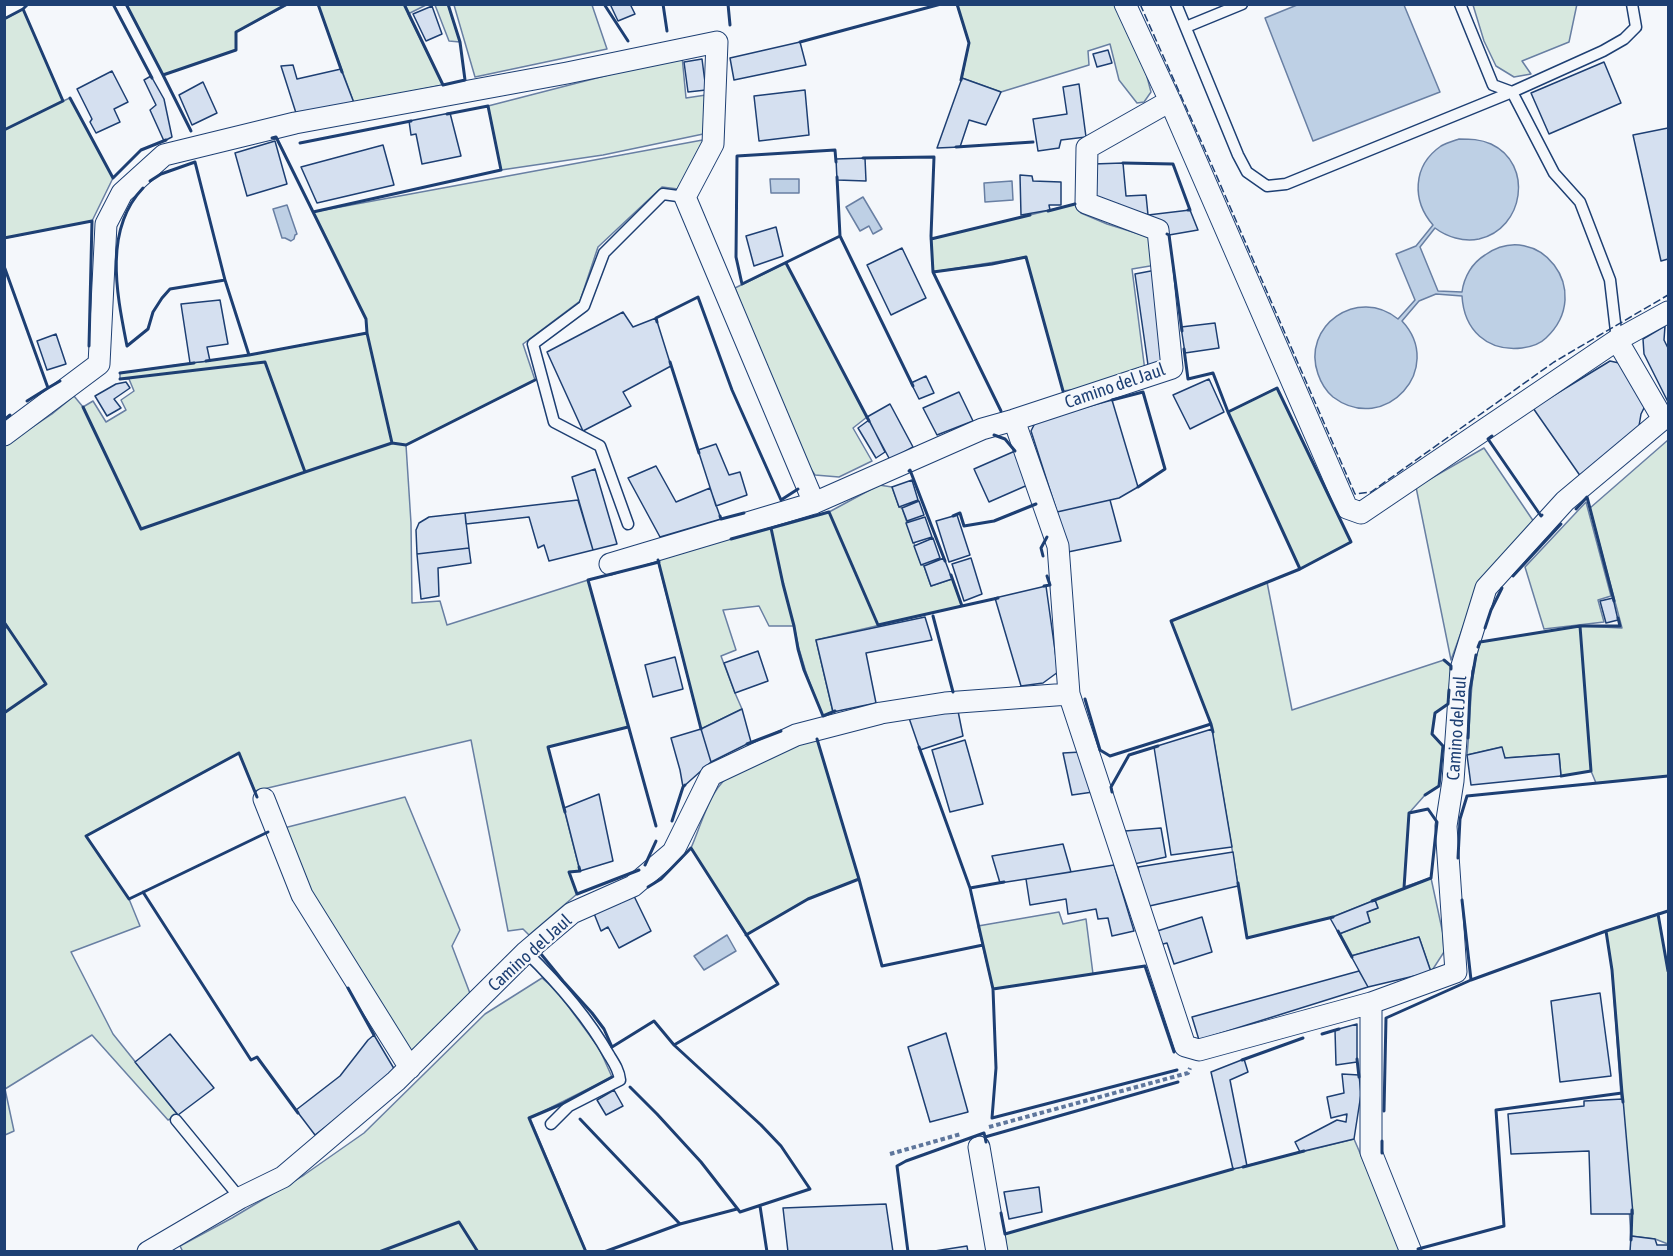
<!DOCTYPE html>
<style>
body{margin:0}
#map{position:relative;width:1673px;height:1256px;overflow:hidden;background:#f4f7fb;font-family:"Asap Condensed",sans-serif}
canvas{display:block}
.frame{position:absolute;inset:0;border:6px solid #1d3f73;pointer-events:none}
</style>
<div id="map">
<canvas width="1673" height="1256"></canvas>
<div class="frame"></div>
</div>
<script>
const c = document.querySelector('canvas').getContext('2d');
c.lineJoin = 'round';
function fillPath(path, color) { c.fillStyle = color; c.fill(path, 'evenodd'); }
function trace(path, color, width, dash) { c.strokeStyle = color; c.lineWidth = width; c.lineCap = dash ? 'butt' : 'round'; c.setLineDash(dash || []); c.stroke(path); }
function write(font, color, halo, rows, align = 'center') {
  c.font = font + ' "Asap Condensed",sans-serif'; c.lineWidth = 4.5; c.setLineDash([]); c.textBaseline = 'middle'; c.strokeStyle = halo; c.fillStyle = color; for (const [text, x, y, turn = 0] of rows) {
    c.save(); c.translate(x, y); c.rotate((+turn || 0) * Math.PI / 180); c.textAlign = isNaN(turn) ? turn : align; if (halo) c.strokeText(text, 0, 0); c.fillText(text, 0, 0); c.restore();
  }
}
const green = new Path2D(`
 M 1577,4 L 1569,42 L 1522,61 L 1531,74 L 1514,77 L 1496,66 L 1484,41 L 1473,5 Z
 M 126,5 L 287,5 L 236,32 L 236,50 L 163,75 Z
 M 318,5 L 426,5 L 408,14 L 443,85 L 354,103 Z
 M 435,5 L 448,5 L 460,42 L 449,41 Z
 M 454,5 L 592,5 L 607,49 L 475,77 Z
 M 957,5 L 1115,5 L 1146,73 L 1151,92 L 1144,102 L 1137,103 L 1119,80 L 1110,44 L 1088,51 L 1089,65 L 1001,92 L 962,78 L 969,43 Z
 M 23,9 L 63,101 L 70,98 L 113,178 L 92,221 L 5,238 L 5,19 Z
 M 682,56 L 686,98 L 706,95 L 708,133 L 603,155 L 501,170 L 488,106 Z
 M 708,139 L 678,189 L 662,187 L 598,247 L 580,301 L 523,344 L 535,380 L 406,445 L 411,523 L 412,603 L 440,601 L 447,625 L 588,580 L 628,727 L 548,747 L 580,871 L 569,872 L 577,894 L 529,935 L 523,929 L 508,931 L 471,740 L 255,791 L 239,753 L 86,836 L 129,899 L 140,926 L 71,952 L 113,1034 L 178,1115 L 168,1120 L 92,1035 L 5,1089 L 14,1131 L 5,1135 L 4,629 L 8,627 L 4,622 L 4,446 L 52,414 L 74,396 L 83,407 L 93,401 L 106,422 L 126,410 L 121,400 L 134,391 L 129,379 L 120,379 L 120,373 L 249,355 L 367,333 L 366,319 L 313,212 Z
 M 1075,204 L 1081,213 L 1107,224 L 1149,237 L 1156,265 L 1132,269 L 1145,371 L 1092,387 L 1063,391 L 1026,257 L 933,272 L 931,239 Z
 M 786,263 L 867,417 L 853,428 L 872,461 L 839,477 L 815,475 L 797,449 L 735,288 Z
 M 1277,388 L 1351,542 L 1300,569 L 1228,412 Z
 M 1668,440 L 1668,776 L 1596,783 L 1591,771 L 1561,776 L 1559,754 L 1505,758 L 1501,747 L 1467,755 C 1471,717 1469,679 1480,642 L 1580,626 L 1622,628 L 1590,508 Z
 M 1484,448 L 1534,522 L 1477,589 L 1451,660 L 1416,487 Z
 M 879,485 L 892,487 L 899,507 L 902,508 L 921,564 L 924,566 L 931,586 L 952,579 L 962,606 L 816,640 L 833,712 L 823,716 C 810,684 800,660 794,626 L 769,626 L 759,606 L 723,610 L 736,650 L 721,656 L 735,693 L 742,709 L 701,729 L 657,558 L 829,512 Z
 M 1586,502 L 1611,596 L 1598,600 L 1604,622 L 1544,629 L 1525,567 Z
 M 1267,582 L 1292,710 L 1444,660 L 1451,666 L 1448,704 L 1435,713 L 1432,734 L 1443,746 L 1439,786 L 1425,795 L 1409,813 L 1404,887 L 1431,878 L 1443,934 L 1444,952 L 1431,972 L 1419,937 L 1351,956 L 1339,934 L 1370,922 L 1367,912 L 1378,908 L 1375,900 L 1330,918 L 1247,938 L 1211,724 L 1171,621 Z
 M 817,739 L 859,879 L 808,899 L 746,935 L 691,848 C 699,830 705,808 715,792 C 734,760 783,749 817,739 Z
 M 405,797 L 460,930 L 452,946 L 471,996 L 411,1058 L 311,896 L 284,828 Z
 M 1059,912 L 1063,924 L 1086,919 L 1093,974 L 993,989 L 978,926 Z
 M 1658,914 L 1668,971 L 1668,1244 L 1655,1239 L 1631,1236 L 1612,970 L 1606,931 Z
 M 542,978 L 557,991 L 599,1048 L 612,1077 L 530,1118 L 586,1251 L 183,1252 L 180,1246 L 232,1218 L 304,1175 L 364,1133 L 485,1014 Z
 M 1354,1139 L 1402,1251 L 1007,1252 L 1005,1234 L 1233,1169 Z`);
fillPath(green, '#d7e8df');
trace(green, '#687fa3', 1.5);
const water = new Path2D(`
 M 1297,5 L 1404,5 L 1440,92 L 1313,141 L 1265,18 Z
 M 1459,139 C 1470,139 1480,139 1491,144 C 1534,164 1524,229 1479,239 C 1463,242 1447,237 1435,228 L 1420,247 L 1438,291 L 1462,292 C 1464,277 1472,263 1485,255 C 1538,218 1596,291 1546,338 C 1540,344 1530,347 1522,348 C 1487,352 1464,330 1462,296 L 1436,294 L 1419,301 L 1402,321 C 1446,368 1385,436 1333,397 C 1326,391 1321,383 1318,374 C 1301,326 1358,286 1398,319 L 1415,300 L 1396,254 L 1416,246 L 1433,225 C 1412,201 1412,166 1441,146 C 1446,143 1453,141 1459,139 Z
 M 770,179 L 799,179 L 799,193 L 771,193 Z
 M 1012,181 L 1013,200 L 985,202 L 984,183 Z
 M 863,197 L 882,229 L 873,234 L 869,226 L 860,231 L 846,207 Z
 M 287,205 L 297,234 L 295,235 L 294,239 L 291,241 L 285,238 L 282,238 L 273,209 Z
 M 727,935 L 736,951 L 704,970 L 694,956 Z`);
fillPath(water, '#bed0e5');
trace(water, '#687fa3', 1.5);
const building = new Path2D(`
 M 610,4 L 630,4 L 635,14 L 618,21 Z
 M 432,6 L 442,34 L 426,41 L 413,14 Z
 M 800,42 L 806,65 L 734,80 L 730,58 Z
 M 1108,50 L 1112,63 L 1097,67 L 1093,54 Z
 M 702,59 L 706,90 L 688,92 L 684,62 Z
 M 1604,62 L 1621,103 L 1549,134 L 1531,93 Z
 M 293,65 L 297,79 L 341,69 L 354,103 L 296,113 L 281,66 Z
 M 112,71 L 128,102 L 114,109 L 120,122 L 96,133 L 90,122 L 92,119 L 77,89 Z
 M 151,76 L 164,99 L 172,137 L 164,141 L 150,110 L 156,105 L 144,80 Z
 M 962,78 L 1001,92 L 986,125 L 969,120 L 960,147 L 937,148 Z
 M 203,82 L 217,113 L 192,125 L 179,95 Z
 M 1079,84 L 1086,137 L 1061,140 L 1059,148 L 1038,151 L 1033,119 L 1067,114 L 1063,87 Z
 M 805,90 L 809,135 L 759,141 L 754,96 Z
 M 450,113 L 461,156 L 422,164 L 416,134 L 411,135 L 409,121 Z
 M 1668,128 L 1668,259 L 1661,261 L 1633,135 Z
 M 275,141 L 287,184 L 247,196 L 235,153 Z
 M 383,145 L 394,185 L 317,203 L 301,167 Z
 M 865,158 L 866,181 L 837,180 L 836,159 Z
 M 1123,163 L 1126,196 L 1146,195 L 1148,215 L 1092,197 L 1093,164 Z
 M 1020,175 L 1032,176 L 1033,181 L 1061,182 L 1061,205 L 1049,205 L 1050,210 L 1021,215 Z
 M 1190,210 L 1198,230 L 1169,235 L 1148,215 Z
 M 776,227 L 783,256 L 754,266 L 746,236 Z
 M 902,248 L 926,298 L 891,315 L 867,265 Z
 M 1156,270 L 1166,364 L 1148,365 L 1135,274 Z
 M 220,300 L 228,344 L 207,347 L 210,361 L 190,363 L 181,304 Z
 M 623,312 L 633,327 L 656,318 L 671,366 L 623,392 L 631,406 L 583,431 L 547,352 Z
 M 1215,323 L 1219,348 L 1185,353 L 1181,327 Z
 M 1665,326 L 1664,340 L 1668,348 L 1668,402 L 1644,354 L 1643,339 Z
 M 56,334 L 66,364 L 47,370 L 37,341 Z
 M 1610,361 L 1619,363 L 1646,404 L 1641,414 L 1639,426 L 1581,477 L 1533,408 Z
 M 926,376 L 934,393 L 919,399 L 911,383 Z
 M 1209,379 L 1224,412 L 1190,429 L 1173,395 Z
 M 126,382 L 130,388 L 114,399 L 121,408 L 107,416 L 95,396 L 116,384 Z
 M 959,392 L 973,421 L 937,435 L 923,408 Z
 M 1112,400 L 1138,487 L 1119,498 L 1057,512 L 1031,431 L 1036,421 Z
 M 890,404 L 913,447 L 890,460 L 867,417 Z
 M 869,420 L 885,452 L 876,458 L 858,428 Z
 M 716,444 L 729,475 L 740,472 L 747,495 L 716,506 L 698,450 Z
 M 1015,451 L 1030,484 L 989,502 L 974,469 Z
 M 656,466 L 676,502 L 710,488 L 721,519 L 660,537 L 628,478 Z
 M 595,469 L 617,544 L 593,550 L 572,477 Z
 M 912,480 L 918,500 L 899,507 L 892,487 Z
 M 578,500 L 593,550 L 549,561 L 544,545 L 538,548 L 529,517 L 466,524 L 465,513 Z
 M 1110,500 L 1121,541 L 1068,552 L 1057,512 Z
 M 919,501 L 924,515 L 907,521 L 902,508 Z
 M 465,513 L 469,548 L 417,554 L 416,530 L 419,523 L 429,517 Z
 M 957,515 L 970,555 L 949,562 L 936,521 Z
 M 925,517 L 932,537 L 913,543 L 906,523 Z
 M 933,538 L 940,558 L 921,565 L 914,546 Z
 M 469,548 L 471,563 L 438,568 L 439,596 L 421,599 L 417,554 Z
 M 944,558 L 952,579 L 931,586 L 924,566 Z
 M 971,558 L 982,594 L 964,601 L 952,564 Z
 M 1046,586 L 1058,672 L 1043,683 L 1021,686 L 995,598 Z
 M 1613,598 L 1618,620 L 1606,623 L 1600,601 Z
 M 925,617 L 932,640 L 866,653 L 876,703 L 833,712 L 816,640 Z
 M 758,651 L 768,681 L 735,693 L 724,663 Z
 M 675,657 L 683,689 L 653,697 L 645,665 Z
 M 742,709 L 751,742 L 711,762 L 701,729 Z
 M 958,711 L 963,736 L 920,750 L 909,718 Z
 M 701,729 L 711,762 L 683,787 L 680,770 L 671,738 Z
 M 1212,729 L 1232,847 L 1171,855 L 1154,747 Z
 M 965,740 L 983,804 L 950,812 L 932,750 Z
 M 1502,747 L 1505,758 L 1559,754 L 1561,776 L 1471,785 L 1467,755 Z
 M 1081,752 L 1093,792 L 1072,795 L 1063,753 Z
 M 599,794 L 613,861 L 580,871 L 564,808 Z
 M 1161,828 L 1166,857 L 1134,864 L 1125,831 Z
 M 1063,844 L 1071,872 L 1000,883 L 992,856 Z
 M 1233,852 L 1238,886 L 1145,907 L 1138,867 Z
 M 1114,865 L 1134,931 L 1112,936 L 1108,918 L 1098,919 L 1096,909 L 1068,914 L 1066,899 L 1030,905 L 1026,879 Z
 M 633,894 L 651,931 L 619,948 L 608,927 L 601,931 L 593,911 Z
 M 1375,900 L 1378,908 L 1367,912 L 1370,922 L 1339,934 L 1330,918 Z
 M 1202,917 L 1212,952 L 1174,964 L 1167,943 L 1159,945 L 1154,932 Z
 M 1419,937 L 1431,972 L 1368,987 L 1351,956 Z
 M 1359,971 L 1368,987 L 1199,1040 L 1192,1017 Z
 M 1600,993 L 1611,1076 L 1560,1082 L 1551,1001 Z
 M 1357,1024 L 1357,1062 L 1336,1065 L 1335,1030 Z
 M 946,1033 L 968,1112 L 930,1122 L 908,1047 Z
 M 170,1034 L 214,1088 L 178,1115 L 135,1062 Z
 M 374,1035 L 396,1072 L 315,1135 L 296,1110 L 340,1076 L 368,1040 Z
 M 1244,1059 L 1248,1072 L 1230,1080 L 1247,1166 L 1233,1169 L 1211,1072 Z
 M 1342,1074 L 1359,1075 L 1361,1094 L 1354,1139 L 1300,1152 L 1295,1142 L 1337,1120 L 1346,1122 L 1347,1114 L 1331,1118 L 1327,1097 L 1344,1093 Z
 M 614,1090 L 623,1106 L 606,1115 L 597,1100 Z
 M 1623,1099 L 1633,1214 L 1591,1214 L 1589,1151 L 1511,1154 L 1508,1114 L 1584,1106 L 1584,1101 Z
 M 1039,1187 L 1042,1212 L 1009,1219 L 1004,1192 Z
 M 886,1204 L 893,1252 L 788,1252 L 783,1208 Z
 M 1631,1236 L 1655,1239 L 1657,1245 L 1668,1245 L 1668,1252 L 1630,1252 Z
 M 967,1246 L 968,1252 L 928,1252 Z`);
fillPath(building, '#d5e0f0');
trace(building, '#1d3f73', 1.5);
const lane = new Path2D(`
 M 1176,4 L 1238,155 L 1247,172 L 1267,186 L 1286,184 L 1512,92 L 1554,173 L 1580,202 L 1610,280 L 1617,340
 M 1460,4 L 1493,85 L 1512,92 L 1603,51 L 1624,39 L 1636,27 L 1632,4
 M 1186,27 L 1242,4
 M 628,524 L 600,446 L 554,422 L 533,344 L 584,306 L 604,253 L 663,194 L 685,197
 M 526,952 C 558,983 587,1016 609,1055 C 614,1063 619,1070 620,1080 L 569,1106 L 551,1124
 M 176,1120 L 240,1198`);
const street = new Path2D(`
 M 1125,4 L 1170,101 L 1347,508 L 1361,513 L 1617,340 L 1668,312
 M 1170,101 L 1087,148 L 1086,203 L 1158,230 L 1172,368 L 1014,420 L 1058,546 L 1069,694 L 1185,1046 L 1199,1050 L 1371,1003
 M 4,435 L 99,364 L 106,224 L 122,193 L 164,155 L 295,123 L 567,73 L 717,42 L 713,144 L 685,197 L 814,503
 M 610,564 L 814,503 L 982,429 L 1014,420
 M 264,799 L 302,895 L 410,1068
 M 979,1147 L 997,1252
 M 148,1252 L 240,1198 L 283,1177 L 396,1081 L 526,952 L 572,913 L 633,886 L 673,852 L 711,775 L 796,735 L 881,713 L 945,703 L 1069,694
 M 1411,1252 L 1371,1152 L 1371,1003 L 1456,972 L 1446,826 L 1453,781 L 1461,669 L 1486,588 L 1565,501 L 1663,419 L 1617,340`);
trace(lane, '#1d3f73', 13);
trace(street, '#1d3f73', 23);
trace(new Path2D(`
 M 989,1127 L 1188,1073 L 1190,1068
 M 890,1154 L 961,1134`), '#5e769c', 4, [4.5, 3]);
trace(lane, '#f4f7fb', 10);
trace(street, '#f4f7fb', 21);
trace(new Path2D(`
 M 1140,4 L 1214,170 L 1355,494 L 1371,492 L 1554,362 L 1668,295`), '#1d3f73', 1.5, [8, 3]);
trace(new Path2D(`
 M 113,4 L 152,78
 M 126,4 L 163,75
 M 318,4 L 342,72
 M 404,4 L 443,85 L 465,80 L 460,42 L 448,4
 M 604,4 L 628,41
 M 663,4 L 667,31
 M 728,4 L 730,25
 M 957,4 L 969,43 L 961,80
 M 4,19 L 23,9
 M 800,42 L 941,4
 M 70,98 L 113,178 L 141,150 L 166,140
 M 4,130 L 63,101 L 23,9 L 28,4
 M 191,131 L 163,75 L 236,50 L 236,32 L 287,4
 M 300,143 L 411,121
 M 956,147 L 1033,142
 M 863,158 L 934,157 L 931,236 L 933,272 L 1001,411
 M 836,162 L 835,150 L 737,156 L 736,257 L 742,284 L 840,236 L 913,386
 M 1123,163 L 1173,164 L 1190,210 L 1188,210
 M 837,177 L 840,236
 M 150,181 L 161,174 L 195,162 L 225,280
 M 143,188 C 103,230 117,295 127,346 L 148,329 L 153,312 L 162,298 L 170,289 L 225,280 L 249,355 L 206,361
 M 1048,211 L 1075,204
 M 313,212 L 501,170 L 488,106 L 447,114
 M 1167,234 L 1169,235 L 1182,331
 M 4,238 L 92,221 L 89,346
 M 931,239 L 1030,215
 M 786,263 L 869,421
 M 4,266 L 48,388 L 60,381
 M 933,272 L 992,264 L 1026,257 L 1063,391
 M 657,322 L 656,318 L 698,297 L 732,390 L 781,500 L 798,489
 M 1184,349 L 1188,379 L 1213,373 L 1228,412 L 1277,388 L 1351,542 L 1300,569 L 1228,412
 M 249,355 L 367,333 L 366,319 L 276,137 L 272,138
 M 670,362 L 699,453
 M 120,373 L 194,363
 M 1112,400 L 1143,392 L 1165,469 L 1138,487
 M 27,401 L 48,388
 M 83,407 L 141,529 L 305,472 L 265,362 L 120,379
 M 4,420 L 10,415
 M 994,435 L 1005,439 L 1015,451
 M 1492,436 L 1488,439 L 1541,516 L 1542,515
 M 392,443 L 406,445 L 535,380
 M 909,471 L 910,470 L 945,561
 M 305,472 L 392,443 L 367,333
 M 1576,509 L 1587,497 L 1614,601
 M 720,516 L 721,519 L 744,513
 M 953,516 L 960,513 L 964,526 L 994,521 L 1036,504
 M 731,539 L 771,528
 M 1043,556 L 1041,548 L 1047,537
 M 658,560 L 701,729
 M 1513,576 L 1561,524
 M 1044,586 L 1050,585 L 1047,576
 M 962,606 L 998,598
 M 933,616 L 953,692
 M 4,622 L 46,684 L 4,713
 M 1580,626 L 1620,626 L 1618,618
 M 1485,628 L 1491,610 L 1502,588
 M 1478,647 L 1480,642 L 1580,626 L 1591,771 L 1561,776
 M 1444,660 L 1451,666 L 1451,669
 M 1085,699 L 1100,750 L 1110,756 L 1211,724
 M 835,711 L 823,716 L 804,670 L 798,649 L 794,626 L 783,584 L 771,528 L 829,512 L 878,625 L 962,606 L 951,575
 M 1213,732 L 1211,724 L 1171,621 L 1300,569
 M 1468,738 L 1470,690 L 1476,655
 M 747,744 L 781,731
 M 919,747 L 970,888
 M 1112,792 L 1111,787 L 1129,755 L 1158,746
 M 1425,795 L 1439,786 L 1443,746 L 1432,734 L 1435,713 L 1448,704 L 1449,690
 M 257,797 L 239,753 L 86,836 L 129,899 L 268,832
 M 565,812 L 548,747 L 628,727
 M 672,821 L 683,787 L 685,785
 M 656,826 L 588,580 L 659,562
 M 1458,858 L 1460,819 L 1467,796 L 1668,776
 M 645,865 L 656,841
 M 579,867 L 580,871 L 569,872 L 577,894 L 639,870
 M 859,879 L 882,966 L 983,945
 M 1238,883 L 1247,938 L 1333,917
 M 143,892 L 251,1060 L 257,1057 L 298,1113
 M 1462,900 L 1471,980
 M 1372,901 L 1431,878 L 1437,822 L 1428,809 L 1409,813 L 1404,888
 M 1658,914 L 1668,971
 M 1338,931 L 1352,957
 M 1606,931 L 1612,970 L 1622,1093
 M 746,935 L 808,899 L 859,879 L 817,739
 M 541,954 L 563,981 L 592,1013 L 604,1029 L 612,1047 L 654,1021 L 674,1045 L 778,984 L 691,848 L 661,879 L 648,887
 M 348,988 L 374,1035
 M 993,989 L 970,888 L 1004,882
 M 1322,1034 L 1339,1029
 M 1174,1052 L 1145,966 L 993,989 L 996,1068 L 992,1118 L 1177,1070
 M 1357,1059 L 1359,1077
 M 1242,1060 L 1303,1038
 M 630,1087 L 657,1114 L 701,1162 L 740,1212 L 810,1189 L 781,1146 L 761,1125 L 674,1045
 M 1384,1111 L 1386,1018 L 1471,980 L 1606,931 L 1668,911
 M 580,1119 L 680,1224 L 737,1209
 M 986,1142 L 985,1137 L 1178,1082
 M 1382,1153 L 1382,1141
 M 1243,1167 L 1304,1151
 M 760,1206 L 767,1252
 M 1001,1213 L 1005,1234 L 1233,1169
 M 1631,1240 L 1632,1210
 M 1418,1249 L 1504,1226 L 1496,1110 L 1622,1093 L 1623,1102
 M 379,1252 L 459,1222 L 478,1252
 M 586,1252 L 529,1118 L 562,1104 L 612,1077
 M 604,1252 L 680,1224
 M 908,1252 L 897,1166 L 906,1161 L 984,1133 L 985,1137`), '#1d3f73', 3);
write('18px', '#1d3f73', '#f4f7fb', [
 ["Camino del Jaul",1115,386,-19],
 ["Camino del Jaul",1457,728,-86],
 ["Camino del Jaul",530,953,-42]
]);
</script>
